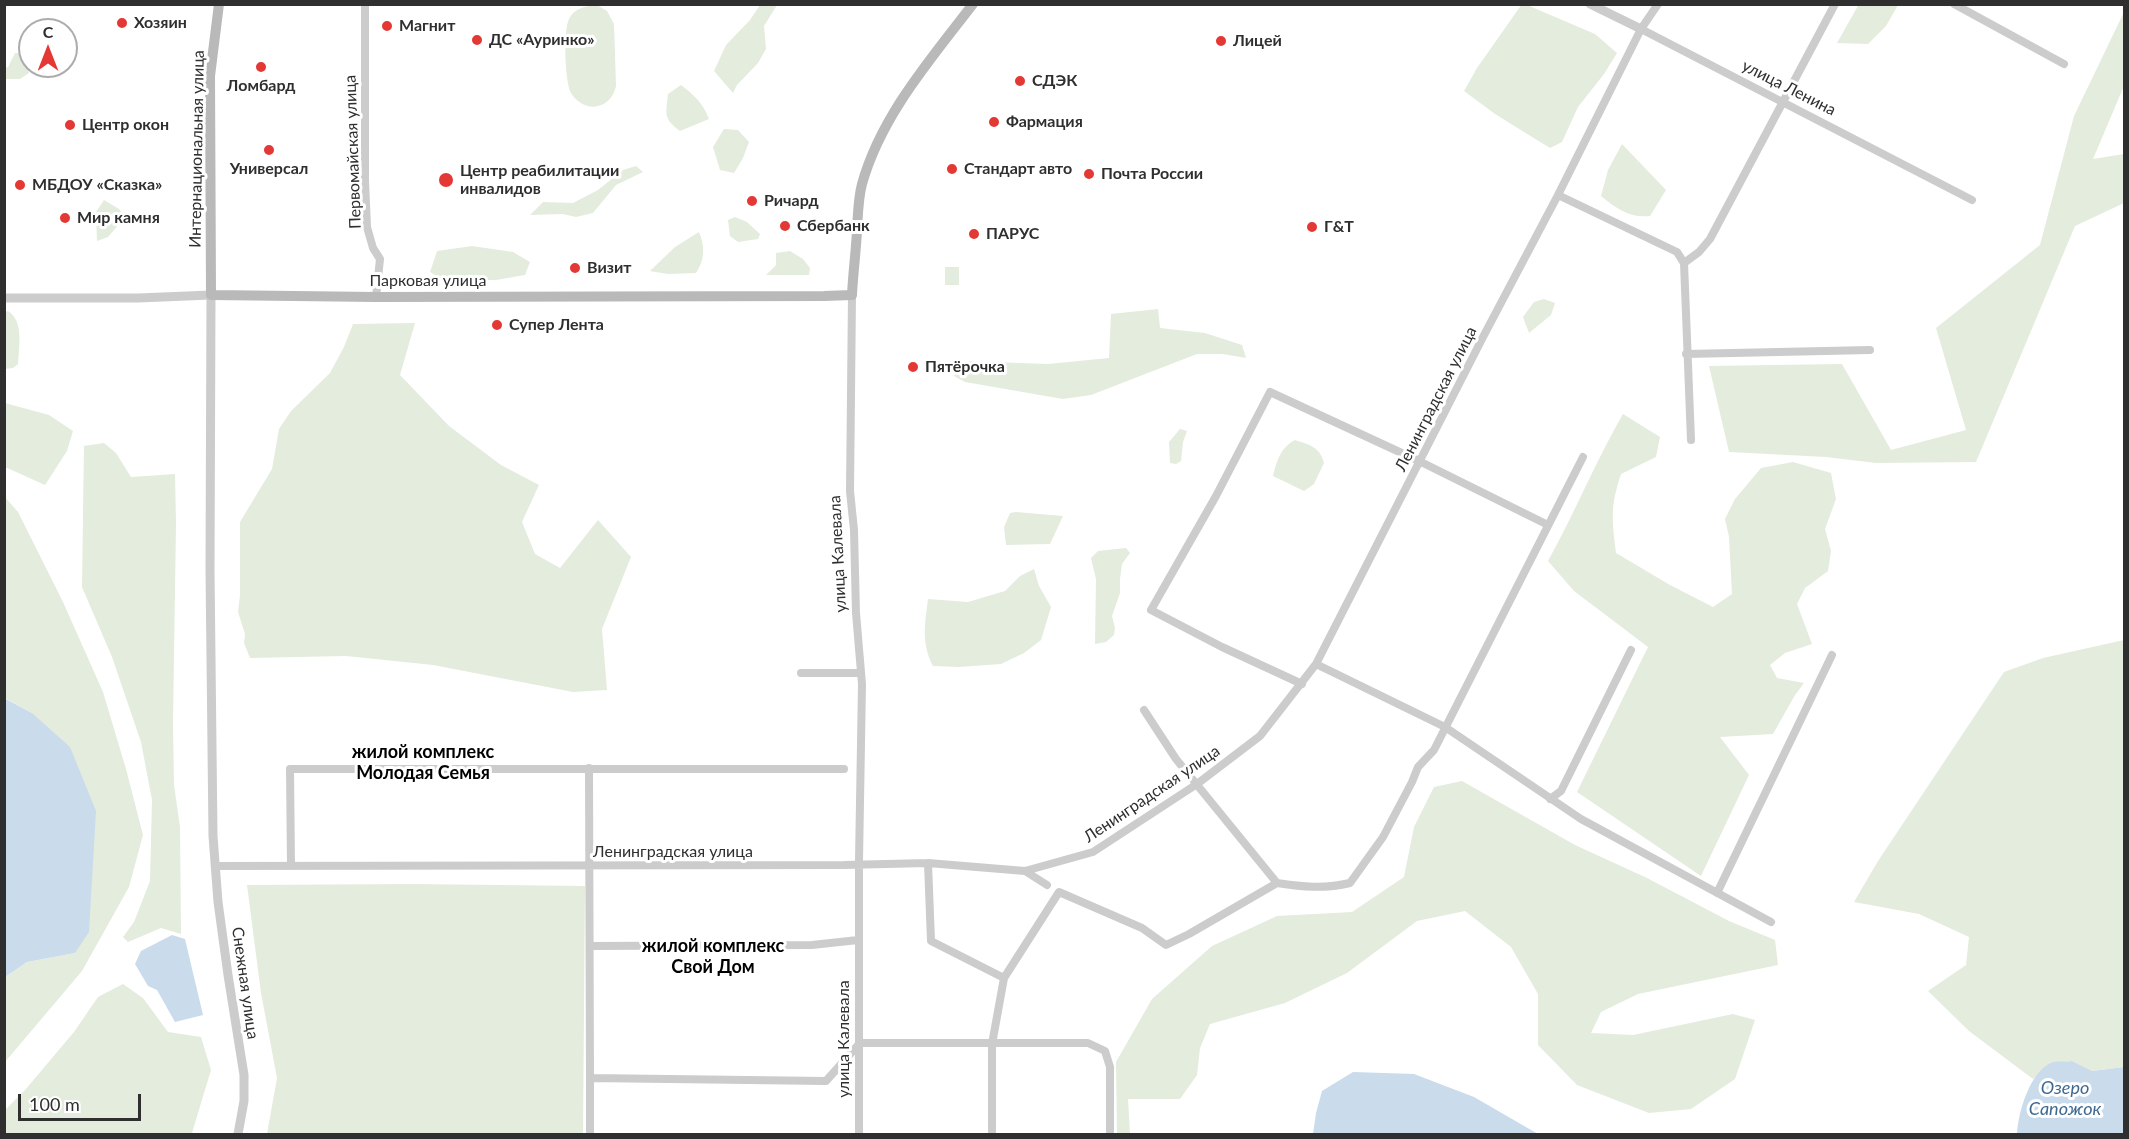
<!DOCTYPE html>
<meta charset="utf-8">
<style>
body{margin:0}
#map{position:relative;width:2129px;height:1139px;overflow:hidden;background:#fff;font-family:Lato,sans-serif}
canvas{display:block}
.frame{position:absolute;inset:0;border:6px solid #2f2f2f;pointer-events:none}
.north{position:absolute;left:18px;top:18px;width:60px;height:60px;box-sizing:border-box;background:#fff;border:2px solid #acacac;border-radius:50%;rotate:0deg;font-size:16px;font-weight:700;line-height:24px;text-align:center;color:#2f2f2f}
.north::after{content:'';display:block;margin:auto;width:21px;height:27px;background:#e33834;clip-path:polygon(50% 0,100% 100%,50% 72%,0 100%)}
.scale{position:absolute;left:18px;top:1094px;width:123px;height:27px;box-sizing:border-box;border:3px solid #2f2f2f;border-top:0;padding-left:8px;font-size:18px;line-height:21px;white-space:nowrap;color:#2f2f2f;-webkit-text-stroke:4px #fff;paint-order:stroke}
</style>
<div id="map">
<canvas width="2129" height="1139"></canvas>
<div class="frame"></div>
<div class="north">С</div>
<div class="scale">100 m</div>
</div>
<script>
const c = document.querySelector('canvas').getContext('2d');
c.lineJoin = 'round';
function fillPath(path, color) { c.fillStyle = color; c.fill(path, 'evenodd'); }
function trace(path, color, width, dash) { c.strokeStyle = color; c.lineWidth = width; c.lineCap = dash ? 'butt' : 'round'; c.setLineDash(dash || []); c.stroke(path); }
function write(font, color, halo, rows, align = 'center') {
  c.font = font + ' Lato,sans-serif'; c.lineWidth = 6; c.setLineDash([]); c.textBaseline = 'middle'; c.strokeStyle = halo; c.fillStyle = color; for (const [text, x, y, turn = 0] of rows) {
    c.save(); c.translate(x, y); c.rotate((+turn || 0) * Math.PI / 180); c.textAlign = isNaN(turn) ? turn : align; if (halo) c.strokeText(text, 0, 0); c.fillText(text, 0, 0); c.restore();
  }
}
fillPath(new Path2D(`
 M 1522,4 L 1527,5 L 1595,34 L 1617,53 L 1604,74 L 1578,107 L 1562,142 L 1550,148 L 1495,114 L 1464,91 L 1477,68 Z
 M 1859,4 L 1898,5 L 1886,26 L 1868,44 L 1837,43 Z
 M 597,5 L 607,11 L 614,24 L 616,86 C 611,110 584,114 571,93 C 565,83 563,31 569,19 C 574,8 586,6 597,5 Z
 M 760,5 L 777,5 L 764,26 L 766,49 L 758,63 L 737,85 L 733,93 L 714,71 L 726,45 L 750,20 Z
 M 2124,12 L 2124,86 L 2093,159 L 2124,154 L 2124,203 L 2075,226 L 1976,462 L 1876,463 L 1826,457 L 1729,452 L 1709,366 L 1842,364 L 1891,450 L 1966,430 L 1936,328 L 2040,245 L 2074,116 Z
 M 15,53 L 22,53 L 27,62 L 29,73 L 20,79 L 5,79 L 5,68 L 8,67 Z
 M 681,85 C 694,95 703,103 709,119 L 680,131 C 663,118 666,115 668,94 Z
 M 724,129 L 738,130 L 749,142 L 743,158 L 734,173 L 720,170 L 713,147 Z
 M 1622,144 L 1666,190 L 1650,216 C 1629,218 1617,209 1601,196 L 1608,170 Z
 M 636,166 L 643,172 L 616,185 L 593,213 L 576,217 L 563,214 L 530,215 L 543,202 L 573,203 L 598,190 L 623,170 Z
 M 104,200 L 119,209 L 125,217 L 108,237 L 97,241 L 96,212 Z
 M 735,217 L 747,222 L 760,234 L 758,239 L 738,242 L 730,236 L 728,220 Z
 M 699,232 C 705,246 705,260 696,273 L 668,274 L 650,271 L 675,247 Z
 M 472,246 L 513,252 L 530,262 L 525,275 L 496,280 L 445,281 L 430,272 L 437,251 Z
 M 790,251 L 803,259 L 810,268 L 809,275 L 766,275 L 776,265 L 776,253 Z
 M 945,267 L 959,267 L 959,285 L 945,285 Z
 M 1544,299 L 1555,303 L 1551,315 L 1529,333 L 1523,317 L 1534,302 Z
 M 1158,309 L 1160,328 L 1205,333 L 1242,345 L 1246,358 L 1223,354 L 1197,354 L 1091,395 L 1063,399 L 965,382 L 954,376 L 963,361 L 1048,364 L 1109,358 L 1111,314 Z
 M 8,311 C 24,321 19,347 18,364 L 13,368 L 5,369 L 5,312 Z
 M 415,323 L 400,375 L 449,426 L 501,465 L 539,485 L 522,522 L 535,554 L 560,568 L 598,520 L 631,557 L 602,629 L 607,690 L 573,692 L 433,665 L 346,656 L 250,658 L 244,643 L 245,634 L 238,612 L 240,595 L 240,522 L 272,469 L 279,429 L 291,411 L 330,373 L 344,347 L 353,324 Z
 M 5,403 L 49,415 L 73,431 L 67,451 L 45,485 L 5,467 Z
 M 1623,414 L 1660,437 L 1656,457 L 1621,474 C 1610,507 1612,519 1616,553 L 1670,585 L 1713,607 L 1732,594 L 1729,537 L 1725,519 L 1735,499 L 1761,468 L 1793,462 L 1831,473 L 1836,499 L 1825,529 L 1831,551 L 1828,571 L 1805,588 L 1797,604 L 1812,644 L 1785,653 L 1770,665 L 1777,678 L 1804,683 L 1795,695 L 1773,734 L 1720,737 L 1749,775 L 1701,876 L 1577,792 L 1648,647 L 1574,591 L 1548,561 C 1575,513 1595,462 1623,414 Z
 M 1180,429 L 1187,431 L 1183,442 L 1181,461 L 1176,464 L 1170,463 L 1169,442 Z
 M 1295,440 C 1310,445 1320,447 1324,463 L 1314,484 L 1304,491 L 1273,476 C 1277,461 1280,448 1295,440 Z
 M 104,443 L 116,453 L 131,477 L 175,474 L 176,523 L 173,723 L 174,785 L 180,827 L 181,934 L 161,928 L 128,942 L 123,937 L 134,922 L 150,881 L 152,800 L 141,742 L 112,657 L 82,587 L 84,446 Z
 M 4,496 L 18,512 L 63,602 L 103,692 L 126,769 L 143,835 L 129,887 L 82,971 L 5,1062 L 5,977 L 27,962 L 75,953 L 32,713 L 5,698 Z
 M 1016,512 L 1063,516 L 1050,544 L 1006,545 L 1004,527 L 1010,513 Z
 M 1126,548 L 1130,553 L 1122,564 L 1120,579 L 1120,593 L 1112,616 L 1115,628 L 1114,635 L 1106,642 L 1095,644 L 1096,579 L 1091,558 L 1098,551 Z
 M 1034,569 L 1039,586 L 1051,607 L 1041,640 L 1024,653 L 1001,664 L 959,667 L 933,666 C 921,643 925,624 928,599 L 968,602 L 1005,591 L 1020,576 Z
 M 2124,640 L 2124,1067 L 2091,1071 L 2072,1061 L 2052,1063 L 2033,1079 L 1969,1031 L 1928,991 L 1966,965 L 1969,937 L 1919,914 L 1854,902 L 1878,861 L 2004,672 L 2043,658 Z
 M 1462,781 L 1575,845 L 1647,878 L 1729,921 L 1775,940 L 1778,965 L 1638,994 L 1601,1012 L 1591,1033 L 1633,1035 L 1733,1014 L 1755,1020 L 1735,1079 L 1691,1109 L 1649,1113 L 1577,1085 L 1538,1045 L 1538,994 L 1511,947 L 1465,911 L 1417,921 L 1347,973 L 1285,1003 L 1210,1024 L 1200,1048 L 1197,1075 L 1180,1099 L 1128,1099 L 1130,1134 L 1117,1134 L 1116,1062 L 1152,999 L 1212,946 L 1277,916 L 1352,912 L 1404,877 L 1414,827 L 1434,787 Z
 M 412,884 L 585,886 L 583,1134 L 267,1134 L 277,1078 L 261,993 L 247,885 Z
 M 123,984 L 143,998 L 168,1032 L 201,1037 L 211,1070 L 192,1133 L 5,1134 L 5,1110 L 25,1090 L 74,1032 L 98,997 Z`), '#e4ecdd');
fillPath(new Path2D(`
 M 4,698 L 32,713 L 70,747 L 96,811 L 89,932 L 75,953 L 27,962 L 5,977 Z
 M 172,935 L 185,939 L 203,1015 L 175,1022 L 157,990 L 148,986 L 135,964 L 141,951 Z
 M 2072,1061 L 2092,1071 L 2124,1067 L 2124,1134 L 2017,1134 C 2018,1113 2030,1070 2053,1062 C 2059,1061 2066,1062 2072,1061 Z
 M 1353,1072 L 1414,1074 L 1474,1097 L 1538,1134 L 1313,1134 L 1316,1113 L 1322,1091 Z`), '#cadbec');
trace(new Path2D(`
 M 365,4 L 365,181 L 367,227 L 373,248 L 380,259 L 376,297
 M 1954,4 L 2064,64
 M 1641,29 L 1972,200
 M 1558,195 L 1677,252 L 1684,263 L 1691,440
 M 1684,263 L 1699,252 L 1710,239 L 1835,4
 M 852,295 L 850,491 L 854,530 L 856,613 L 862,684 L 859,861 L 859,1134
 M 1686,354 L 1870,350
 M 1316,664 L 1445,727 L 1581,819 L 1771,922
 M 801,673 L 861,673
 M 1302,684 L 1222,647 L 1151,610 L 1216,496 L 1270,392 L 1419,461 L 1548,525
 M 1144,710 L 1176,759 L 1277,883 C 1302,887 1325,889 1350,883 L 1383,837 L 1412,782 L 1418,767 L 1434,750 L 1583,457
 M 589,768 L 590,1078
 M 1550,799 L 1561,791 L 1631,650
 M 928,863 L 931,941 L 1004,978
 M 215,866 L 844,865 L 928,863 L 1025,871 L 1093,852 L 1197,784 L 1260,736 L 1316,664 L 1483,337 L 1558,195 L 1641,29 L 1658,4
 M 291,866 L 290,769 L 844,769
 M 1025,871 L 1047,885
 M 1717,893 L 1832,655
 M 590,946 L 812,945 L 858,940
 M 590,1134 L 590,1078 L 826,1081 L 860,1043 L 1088,1043 L 1105,1051 L 1110,1067 L 1110,1134
 M 992,1134 L 992,1044 L 1004,978 L 1059,892 L 1142,928 L 1166,945 L 1189,934 L 1277,883`), '#ccc', 8);
trace(new Path2D(`
 M 1590,4 L 1641,29
 M 4,298 L 138,298 L 211,295 L 210,570 L 213,836 L 218,902 L 228,975 L 244,1075 L 244,1101 L 238,1134`), '#ccc', 9);
trace(new Path2D(`
 M 219,4 L 210,76 L 211,295 L 376,297 L 824,296 L 852,295 C 853,273 856,252 857,230 C 858,215 858,199 862,184 C 881,116 930,60 973,4`), '#b9b9b9', 10);
for (const [x, y, r, color] of [
 [122,23,6,"#e33834"],
 [387,26,6,"#e33834"],
 [477,40,6,"#e33834"],
 [1221,41,6,"#e33834"],
 [261,67,6,"#e33834"],
 [1020,81,6,"#e33834"],
 [994,122,6,"#e33834"],
 [70,125,6,"#e33834"],
 [269,150,6,"#e33834"],
 [952,169,6,"#e33834"],
 [1089,174,6,"#e33834"],
 [446,180,8,"#e33834"],
 [20,185,6,"#e33834"],
 [752,201,6,"#e33834"],
 [65,218,6,"#e33834"],
 [785,226,6,"#e33834"],
 [1312,227,6,"#e33834"],
 [974,234,6,"#e33834"],
 [575,268,6,"#e33834"],
 [497,325,6,"#e33834"],
 [913,367,6,"#e33834"]
]) { const dot = new Path2D(); dot.arc(x, y, r, 0, 2 * Math.PI); c.fillStyle = color; c.fill(dot); trace(dot, '#fff', 2); }
write('bold 16px', '#2f2f2f', '#fff', [
 ["Хозяин",134,23],
 ["Магнит",399,26],
 ["ДС «Ауринко»",489,40],
 ["Лицей",1233,41],
 ["СДЭК",1032,81],
 ["Ломбард",261,86,"center"],
 ["Фармация",1006,122],
 ["Центр окон",82,125],
 ["Универсал",269,169,"center"],
 ["Стандарт авто",964,169],
 ["Центр реабилитации",460,171],
 ["инвалидов",460,189],
 ["Почта России",1101,174],
 ["МБДОУ «Сказка»",32,185],
 ["Ричард",764,201],
 ["Мир камня",77,218],
 ["Сбербанк",797,226],
 ["Г&Т",1324,227],
 ["ПАРУС",986,234],
 ["Визит",587,268],
 ["Супер Лента",509,325],
 ["Пятёрочка",925,367]
], 'left');
write('16px', '#2f2f2f', '#fff', [
 ["улица Ленина",1789,88,27],
 ["Интернациональная улица",197,149,-89],
 ["Первомайская улица",353,152,-92],
 ["Парковая улица",428,281],
 ["Ленинградская улица",1436,399,-63],
 ["улица Калевала",838,554,-93],
 ["Ленинградская улица",1152,794,-34],
 ["Ленинградская улица",673,852],
 ["Снежная улица",245,983,82],
 ["улица Калевала",844,1039,-90]
]);
write('bold 18px', '#000', '#fff', [
 ["жилой комплекс",423,752],
 ["Молодая Семья",423,773],
 ["жилой комплекс",713,946],
 ["Свой Дом",713,967]
]);
write('italic 18px', '#3e6891', '#fff', [
 ["Озеро",2065,1088],
 ["Сапожок",2065,1109]
]);
</script>
